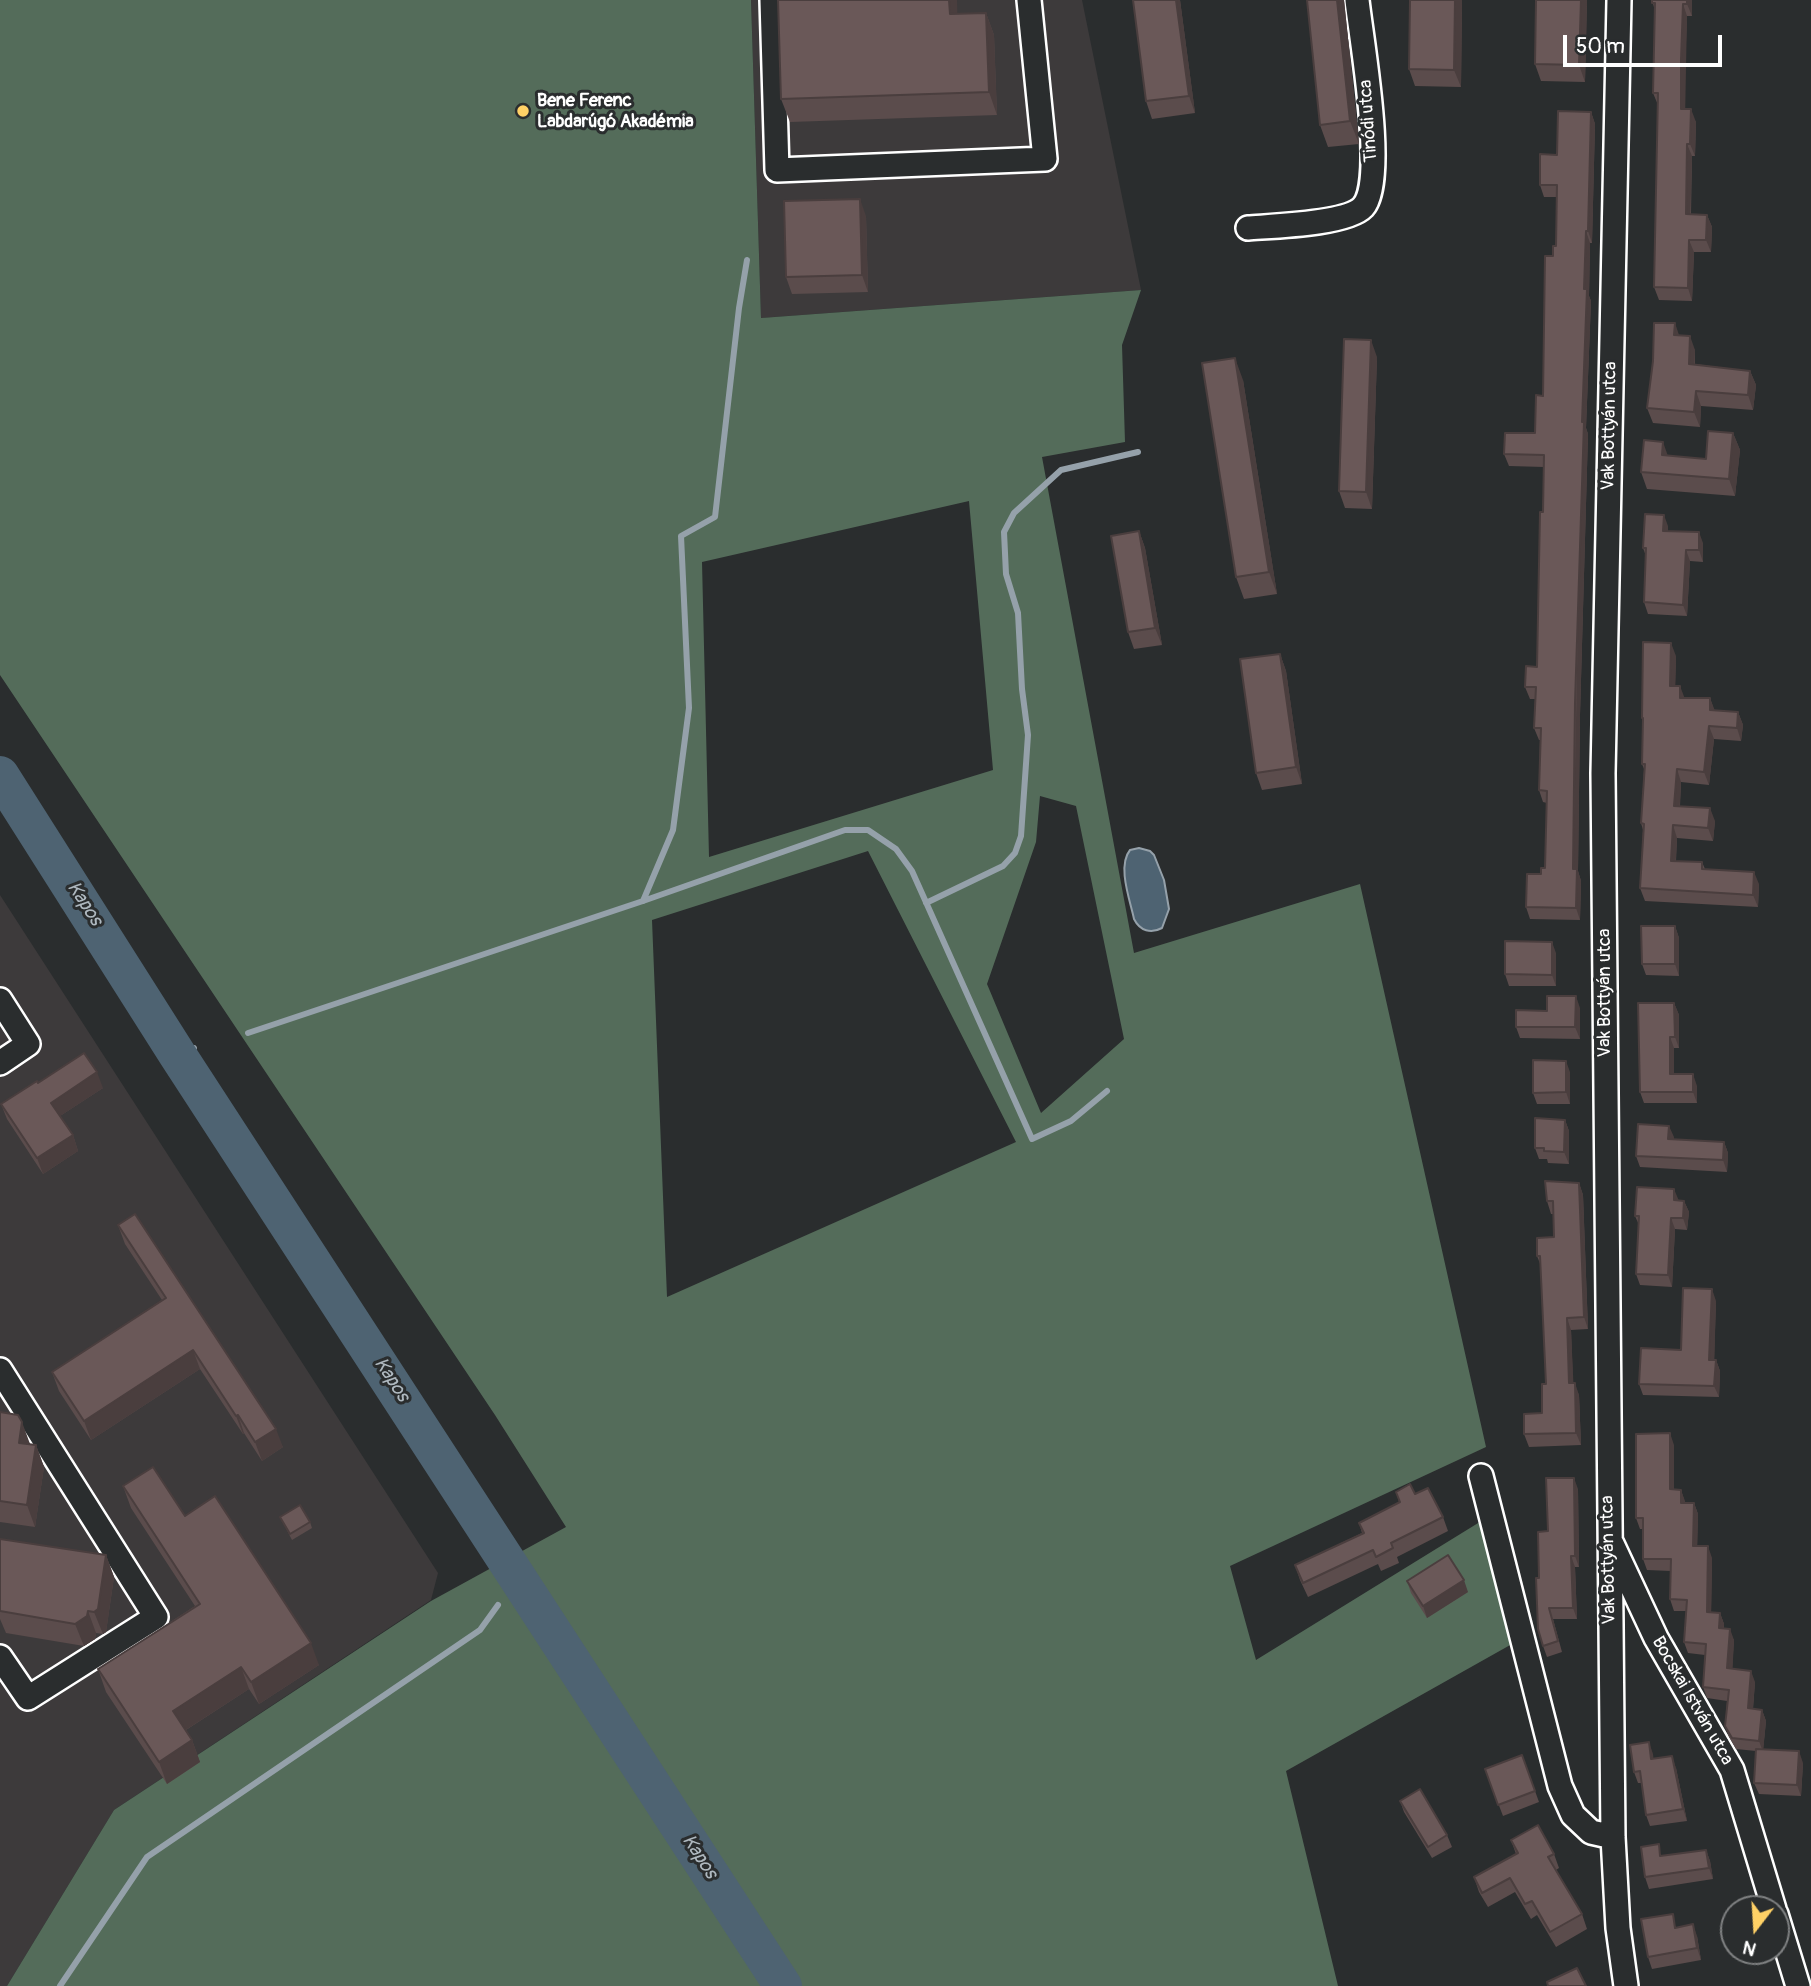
<!DOCTYPE html>
<meta charset="utf-8">
<style>
body{margin:0}
#map{position:relative;width:1811px;height:1986px;overflow:hidden;background:#2a2d2e;font-family:Pangolin,sans-serif}
canvas{display:block}
.north{position:absolute;left:1720px;top:1895px;width:70px;height:70px;box-sizing:border-box;background:#2a2d2e;border:2px solid #7f8182;border-radius:50%;rotate:197deg;font-size:19px;font-weight:700;line-height:28px;text-align:center;color:#fff}
.north::after{content:'';display:block;margin:auto;width:24px;height:32px;background:#ffd166;clip-path:polygon(50% 0,100% 100%,50% 72%,0 100%)}
.scale{position:absolute;left:1563px;top:35px;width:159px;height:32px;box-sizing:border-box;border:4px solid #fff;border-top:0;padding-left:9px;font-size:21px;line-height:24px;white-space:nowrap;color:#fff;-webkit-text-stroke:5px #2a2d2e;paint-order:stroke}
</style>
<div id="map">
<canvas width="1811" height="1986"></canvas>
<div class="north">N</div>
<div class="scale">50 m</div>
</div>
<script>
const c = document.querySelector('canvas').getContext('2d');
c.lineJoin = 'round';
function fillPath(path, color) { c.fillStyle = color; c.fill(path, 'evenodd'); }
function trace(path, color, width, dash) { c.strokeStyle = color; c.lineWidth = width; c.lineCap = dash ? 'butt' : 'round'; c.setLineDash(dash || []); c.stroke(path); }
function write(font, color, halo, rows, align = 'center') {
  c.font = font + ' Pangolin,sans-serif'; c.lineWidth = 6; c.setLineDash([]); c.textBaseline = 'middle'; c.strokeStyle = halo; c.fillStyle = color; for (const [text, x, y, turn = 0] of rows) {
    c.save(); c.translate(x, y); c.rotate((+turn || 0) * Math.PI / 180); c.textAlign = isNaN(turn) ? turn : align; if (halo) c.strokeText(text, 0, 0); c.fillText(text, 0, 0); c.restore();
  }
}
fillPath(new Path2D(`
 M 751,0 L 1082,0 L 1141,290 L 761,318 Z
 M 0,895 L 438,1573 L 431,1600 L 114,1810 L 7,1986 L 0,1986 Z`), '#3d3a3b');
fillPath(new Path2D(`
 M 0,0 L 751,0 L 761,318 L 1141,290 L 1122,345 L 1125,442 L 1042,457 L 1134,953 L 1360,884 L 1486,1447 L 1230,1566 L 1256,1660 L 1483,1520 L 1512,1644 L 1286,1771 L 1338,1986 L 7,1986 L 114,1810 L 431,1601 L 566,1527 L 495,1415 L 0,675 ZM 969,501 L 993,770 L 709,857 L 702,562 ZM 1040,796 L 1076,806 L 1124,1039 L 1041,1113 L 987,984 L 1036,842 ZM 868,851 L 1016,1142 L 667,1297 L 652,920 Z`), '#546c5a');
const water = new Path2D(`
 M 1139,848 L 1150,851 L 1154,855 L 1164,880 L 1169,909 L 1162,928 C 1151,934 1140,931 1134,919 C 1130,900 1117,866 1130,850 Z`);
fillPath(water, '#4e6372');
trace(water, '#95a1aa', 2);
trace(new Path2D(`
 M 643,901 L 673,830 L 689,708 L 681,536 L 715,517 L 739,308 L 747,260
 M 926,903 L 1003,866 L 1015,853 L 1021,836 L 1028,735 L 1022,689 L 1018,613 L 1006,574 L 1004,532 L 1014,513 L 1061,470 L 1138,452
 M 248,1033 L 643,901 L 845,830 L 868,830 L 896,849 L 912,871 L 1032,1139 L 1071,1121 L 1107,1091
 M 177,1054 L 194,1048
 M 510,1588 L 520,1580
 M 60,1986 L 147,1857 L 480,1630 L 498,1605`), '#95a1aa', 6);
trace(new Path2D(`
 M 0,775 L 177,1054 L 783,1986`), '#4e6372', 38);
const minor = new Path2D(`
 M 772,0 L 777,170 L 1045,159 L 1029,0
 M 1619,0 L 1603,773 L 1613,1837 L 1618,1928 L 1626,1986
 M 1248,228 C 1273,226 1347,224 1363,207 C 1387,180 1361,38 1357,0
 M 0,1000 L 28,1044 L 0,1063
 M 0,1370 L 156,1617 L 28,1698 L 0,1657
 M 1481,1476 L 1560,1786 L 1573,1815 L 1591,1832 L 1613,1837
 M 1612,1544 L 1656,1638 L 1732,1770 L 1774,1909
 M 1776,1914 L 1798,1986`);
trace(minor, '#fff', 28);
trace(minor, '#2a2d2e', 23);
fillPath(new Path2D(`
 M 778,0 L 957,0 L 957,14 L 986,13 L 994,35 L 997,115 L 790,122 L 781,99 Z
 M 1180,0 L 1195,113 L 1152,119 L 1146,101 Z
 M 1307,0 L 1344,0 L 1359,144 L 1328,147 L 1320,125 Z
 M 1410,0 L 1462,0 L 1461,87 L 1415,86 L 1409,69 Z
 M 1536,0 L 1587,0 L 1585,82 L 1541,81 L 1535,64 Z
 M 1652,0 L 1692,0 L 1692,16 L 1687,16 L 1685,73 L 1685,109 L 1696,122 L 1695,156 L 1692,156 L 1691,214 L 1707,215 L 1712,227 L 1711,252 L 1694,252 L 1692,301 L 1659,300 L 1654,287 L 1658,105 L 1653,93 L 1655,11 Z
 M 1591,112 L 1595,124 L 1592,243 L 1590,243 L 1589,296 L 1591,301 L 1586,428 L 1588,434 L 1580,715 L 1578,871 L 1581,881 L 1580,920 L 1530,919 L 1526,907 L 1545,868 L 1547,803 L 1543,802 L 1539,790 L 1540,740 L 1539,740 L 1534,728 L 1535,699 L 1530,699 L 1525,687 L 1537,667 L 1544,467 L 1509,466 L 1504,454 L 1535,433 L 1543,396 L 1553,256 L 1556,246 L 1557,197 L 1544,197 L 1540,185 L 1557,155 Z
 M 866,216 L 868,292 L 792,294 L 786,277 Z
 M 1679,335 L 1695,350 L 1695,364 L 1750,371 L 1756,385 L 1753,410 L 1701,406 L 1700,427 L 1653,423 L 1647,408 Z
 M 1377,357 L 1372,509 L 1345,508 L 1339,491 Z
 M 1243,380 L 1277,594 L 1244,599 L 1236,577 Z
 M 1733,433 L 1740,450 L 1735,496 L 1647,489 L 1641,472 L 1668,456 L 1706,459 Z
 M 1668,526 L 1668,531 L 1703,543 L 1703,562 L 1690,561 L 1687,616 L 1648,614 L 1644,602 L 1646,556 L 1643,548 Z
 M 1139,531 L 1145,548 L 1162,645 L 1134,649 L 1128,632 Z
 M 1280,654 L 1286,671 L 1302,784 L 1262,790 L 1256,773 Z
 M 1676,656 L 1675,686 L 1684,698 L 1710,698 L 1714,710 L 1738,712 L 1743,725 L 1741,741 L 1714,739 L 1709,785 L 1681,782 L 1680,806 L 1715,821 L 1713,841 L 1677,838 L 1676,861 L 1702,862 L 1705,869 L 1759,884 L 1758,907 L 1645,901 L 1640,888 L 1643,830 L 1641,823 L 1644,769 L 1642,764 L 1643,723 L 1642,718 Z
 M 1675,926 L 1679,938 L 1679,976 L 1646,975 L 1642,964 Z
 M 1556,953 L 1556,986 L 1509,986 L 1505,974 Z
 M 1674,1003 L 1679,1015 L 1679,1048 L 1674,1048 L 1674,1074 L 1697,1086 L 1697,1103 L 1644,1103 L 1640,1092 Z
 M 1580,1008 L 1580,1039 L 1520,1038 L 1516,1027 L 1547,1011 Z
 M 1570,1072 L 1570,1104 L 1537,1104 L 1533,1093 Z
 M 38,1083 L 103,1088 L 60,1116 L 73,1135 L 78,1151 L 43,1174 L 7,1119 L 1,1104 Z
 M 1565,1120 L 1569,1131 L 1569,1164 L 1548,1163 L 1547,1159 L 1539,1159 L 1535,1148 Z
 M 1674,1137 L 1673,1139 L 1724,1142 L 1728,1153 L 1727,1172 L 1640,1167 L 1636,1156 Z
 M 1579,1183 L 1583,1195 L 1588,1329 L 1571,1330 L 1573,1383 L 1579,1395 L 1581,1445 L 1529,1447 L 1524,1434 L 1542,1413 L 1546,1384 L 1541,1266 L 1537,1256 L 1554,1237 L 1553,1214 L 1551,1214 L 1547,1201 Z
 M 1678,1200 L 1684,1201 L 1689,1212 L 1687,1230 L 1675,1229 L 1672,1287 L 1640,1285 L 1636,1274 L 1639,1225 L 1635,1216 Z
 M 118,1225 L 283,1447 L 262,1461 L 244,1433 L 243,1434 L 200,1369 L 91,1440 L 59,1391 L 52,1372 L 162,1300 L 125,1244 Z
 M 1716,1301 L 1714,1360 L 1716,1360 L 1720,1371 L 1719,1397 L 1643,1395 L 1639,1384 L 1681,1350 Z
 M 0,1412 L 30,1444 L 36,1445 L 44,1467 L 35,1527 L 0,1522 Z
 M 1674,1445 L 1674,1490 L 1681,1490 L 1685,1503 L 1694,1503 L 1698,1514 L 1697,1546 L 1712,1558 L 1711,1612 L 1720,1613 L 1724,1624 L 1724,1628 L 1734,1640 L 1732,1669 L 1755,1682 L 1753,1709 L 1762,1710 L 1766,1721 L 1763,1750 L 1803,1763 L 1801,1796 L 1759,1794 L 1754,1783 L 1756,1751 L 1736,1749 L 1729,1737 L 1725,1726 L 1727,1701 L 1707,1698 L 1703,1687 L 1705,1655 L 1688,1653 L 1684,1642 L 1687,1611 L 1674,1611 L 1670,1599 L 1671,1571 L 1647,1570 L 1643,1559 L 1643,1529 L 1640,1529 L 1636,1518 Z
 M 123,1486 L 185,1516 L 319,1665 L 259,1704 L 249,1689 L 186,1730 L 192,1740 L 200,1762 L 167,1784 L 106,1692 L 98,1669 L 195,1606 L 131,1508 Z
 M 1578,1489 L 1579,1567 L 1575,1567 L 1577,1619 L 1553,1619 L 1562,1652 L 1547,1657 L 1543,1646 L 1548,1531 Z
 M 1396,1492 L 1415,1494 L 1443,1517 L 1448,1531 L 1397,1557 L 1399,1563 L 1381,1571 L 1378,1564 L 1308,1597 L 1300,1580 L 1295,1565 L 1362,1533 L 1359,1523 L 1399,1502 Z
 M 280,1517 L 310,1522 L 312,1528 L 292,1540 Z
 M 0,1539 L 106,1555 L 114,1577 L 106,1632 L 103,1634 L 96,1633 L 95,1639 L 84,1646 L 6,1633 L 0,1619 Z
 M 1407,1581 L 1468,1592 L 1427,1618 L 1411,1593 Z
 M 1653,1754 L 1653,1759 L 1676,1768 L 1687,1821 L 1650,1826 L 1646,1815 L 1642,1783 L 1638,1783 L 1634,1772 Z
 M 1522,1755 L 1539,1802 L 1503,1816 L 1485,1769 Z
 M 1400,1801 L 1447,1835 L 1452,1847 L 1432,1858 L 1404,1812 Z
 M 1511,1840 L 1554,1854 L 1559,1868 L 1556,1870 L 1582,1914 L 1587,1929 L 1556,1947 L 1537,1915 L 1531,1919 L 1515,1892 L 1488,1907 L 1479,1892 L 1474,1877 L 1516,1854 Z
 M 1706,1850 L 1710,1861 L 1713,1879 L 1649,1889 L 1645,1877 Z
 M 1677,1927 L 1697,1936 L 1701,1960 L 1652,1969 L 1648,1957 Z`), '#5b4c4c');
fillPath(new Path2D(`
 M 949,0 L 957,0 L 958,36 L 950,14 Z
 M 1176,0 L 1180,0 L 1195,113 L 1189,96 Z
 M 1337,0 L 1344,0 L 1359,144 L 1350,121 Z
 M 1455,0 L 1462,0 L 1461,87 L 1454,70 Z
 M 1581,0 L 1587,0 L 1585,82 L 1579,65 Z
 M 1687,0 L 1692,0 L 1692,16 L 1687,4 Z
 M 1683,4 L 1687,16 L 1685,121 L 1681,109 Z
 M 986,13 L 994,35 L 997,115 L 989,92 Z
 M 1691,109 L 1696,122 L 1695,156 L 1690,144 Z
 M 1591,112 L 1595,124 L 1592,243 L 1588,231 Z
 M 1687,144 L 1692,156 L 1690,227 L 1686,214 Z
 M 860,199 L 866,216 L 868,292 L 862,275 Z
 M 1707,215 L 1712,227 L 1711,252 L 1706,240 Z
 M 1586,231 L 1590,243 L 1589,296 L 1591,301 L 1586,428 L 1588,434 L 1580,715 L 1578,871 L 1581,881 L 1580,920 L 1576,908 L 1573,869 Z
 M 1689,240 L 1694,252 L 1692,301 L 1688,288 Z
 M 1675,323 L 1680,338 L 1674,335 Z
 M 1690,336 L 1695,350 L 1694,379 L 1689,364 Z
 M 1371,340 L 1377,357 L 1372,509 L 1366,492 Z
 M 1235,358 L 1243,380 L 1277,594 L 1269,572 Z
 M 1750,371 L 1756,385 L 1753,410 L 1748,395 Z
 M 1696,391 L 1701,406 L 1700,427 L 1694,412 Z
 M 1733,433 L 1740,450 L 1735,496 L 1729,479 Z
 M 1663,442 L 1669,459 L 1662,455 Z
 M 1664,515 L 1668,526 L 1668,542 L 1663,531 Z
 M 1139,531 L 1145,548 L 1162,645 L 1155,628 Z
 M 1699,532 L 1703,543 L 1703,562 L 1699,550 Z
 M 1686,550 L 1690,561 L 1687,616 L 1683,605 Z
 M 1671,643 L 1676,656 L 1675,699 L 1670,686 Z
 M 1280,654 L 1286,671 L 1302,784 L 1296,767 Z
 M 1680,686 L 1685,699 L 1680,698 Z
 M 1710,698 L 1715,711 L 1710,710 Z
 M 1738,712 L 1743,725 L 1741,741 L 1737,728 Z
 M 1709,726 L 1714,739 L 1709,785 L 1704,772 Z
 M 1677,769 L 1681,782 L 1679,819 L 1674,806 Z
 M 1710,808 L 1715,821 L 1713,841 L 1708,828 Z
 M 1673,825 L 1677,838 L 1675,873 L 1671,861 Z
 M 1754,872 L 1759,884 L 1758,907 L 1753,895 Z
 M 1675,926 L 1679,938 L 1679,976 L 1675,964 Z
 M 1552,942 L 1556,953 L 1556,986 L 1552,975 Z
 M 1576,996 L 1580,1008 L 1580,1039 L 1575,1027 Z
 M 1674,1003 L 1679,1015 L 1679,1048 L 1675,1037 Z
 M 1670,1037 L 1674,1048 L 1674,1086 L 1670,1074 Z
 M 1566,1061 L 1570,1072 L 1570,1104 L 1566,1092 Z
 M 97,1072 L 103,1088 L 57,1118 L 51,1103 Z
 M 1693,1074 L 1697,1086 L 1697,1103 L 1693,1092 Z
 M 1565,1120 L 1569,1131 L 1569,1164 L 1564,1152 Z
 M 1669,1126 L 1674,1137 L 1673,1150 L 1668,1139 Z
 M 73,1135 L 78,1151 L 43,1174 L 37,1158 Z
 M 1724,1142 L 1728,1153 L 1727,1172 L 1723,1160 Z
 M 1579,1183 L 1583,1195 L 1588,1329 L 1584,1317 Z
 M 1674,1189 L 1679,1201 L 1674,1200 Z
 M 1684,1201 L 1689,1212 L 1687,1230 L 1683,1218 Z
 M 1671,1218 L 1675,1229 L 1672,1287 L 1668,1275 Z
 M 1712,1289 L 1716,1301 L 1714,1371 L 1709,1360 Z
 M 1567,1318 L 1571,1330 L 1574,1396 L 1569,1383 Z
 M 193,1350 L 200,1369 L 91,1440 L 84,1421 Z
 M 1716,1360 L 1720,1371 L 1719,1397 L 1714,1386 Z
 M 1575,1383 L 1579,1395 L 1581,1445 L 1576,1433 Z
 M 238,1415 L 244,1433 L 243,1434 L 236,1416 Z
 M 22,1422 L 30,1444 L 19,1443 Z
 M 276,1429 L 283,1447 L 262,1461 L 255,1442 Z
 M 1670,1433 L 1674,1445 L 1674,1501 L 1670,1489 Z
 M 36,1445 L 44,1467 L 35,1527 L 27,1505 Z
 M 1574,1478 L 1578,1489 L 1579,1567 L 1575,1556 Z
 M 1681,1490 L 1685,1501 L 1685,1514 L 1681,1503 Z
 M 1694,1503 L 1698,1514 L 1697,1558 L 1693,1546 Z
 M 1708,1546 L 1712,1558 L 1711,1624 L 1707,1612 Z
 M 106,1555 L 114,1577 L 106,1632 L 103,1634 L 94,1612 Z
 M 1571,1556 L 1575,1567 L 1577,1619 L 1573,1608 Z
 M 1464,1580 L 1468,1592 L 1427,1618 L 1423,1606 Z
 M 88,1611 L 96,1633 L 95,1639 L 84,1646 L 75,1624 Z
 M 1720,1613 L 1724,1624 L 1723,1639 L 1719,1628 Z
 M 1730,1629 L 1734,1640 L 1732,1680 L 1727,1668 Z
 M 311,1643 L 319,1665 L 259,1704 L 251,1682 Z
 M 241,1667 L 249,1689 L 181,1733 L 173,1711 Z
 M 1751,1671 L 1755,1682 L 1752,1720 L 1748,1708 Z
 M 1762,1710 L 1766,1721 L 1763,1752 L 1759,1741 Z
 M 192,1740 L 200,1762 L 167,1784 L 159,1762 Z
 M 1649,1742 L 1653,1754 L 1655,1771 L 1651,1759 Z
 M 1799,1751 L 1803,1763 L 1801,1796 L 1797,1785 Z
 M 1672,1756 L 1676,1768 L 1687,1821 L 1683,1809 Z
 M 1706,1850 L 1710,1861 L 1713,1879 L 1709,1868 Z
 M 1693,1924 L 1697,1936 L 1701,1960 L 1697,1948 Z`), '#4a3e3e');
const building = new Path2D(`
 M 778,0 L 949,0 L 950,14 L 986,13 L 989,92 L 781,99 Z
 M 1133,0 L 1176,0 L 1189,96 L 1146,101 Z
 M 1307,0 L 1337,0 L 1350,121 L 1320,125 Z
 M 1410,0 L 1455,0 L 1454,70 L 1409,69 Z
 M 1536,0 L 1581,0 L 1579,65 L 1535,64 Z
 M 1652,0 L 1687,0 L 1687,4 L 1683,4 L 1681,60 L 1681,109 L 1691,109 L 1690,144 L 1687,144 L 1686,214 L 1707,215 L 1706,240 L 1689,240 L 1688,288 L 1654,287 L 1658,93 L 1653,93 L 1655,3 L 1652,3 Z
 M 1558,111 L 1591,112 L 1588,231 L 1586,231 L 1584,289 L 1587,289 L 1582,422 L 1584,422 L 1575,703 L 1573,869 L 1577,869 L 1576,908 L 1526,907 L 1527,874 L 1541,874 L 1541,868 L 1545,868 L 1547,791 L 1539,790 L 1541,728 L 1534,728 L 1536,687 L 1525,687 L 1526,666 L 1537,667 L 1540,512 L 1543,512 L 1544,455 L 1504,454 L 1505,433 L 1535,433 L 1536,395 L 1543,396 L 1545,256 L 1553,256 L 1553,246 L 1556,246 L 1557,185 L 1540,185 L 1540,154 L 1557,155 Z
 M 860,199 L 862,275 L 786,277 L 784,201 Z
 M 1654,323 L 1675,323 L 1674,335 L 1690,336 L 1689,364 L 1750,371 L 1748,395 L 1696,391 L 1694,412 L 1647,408 L 1653,361 Z
 M 1344,339 L 1371,340 L 1366,492 L 1339,491 Z
 M 1235,358 L 1269,572 L 1236,577 L 1202,363 Z
 M 1708,431 L 1733,433 L 1729,479 L 1641,472 L 1644,440 L 1663,442 L 1662,455 L 1706,459 Z
 M 1645,514 L 1664,515 L 1663,531 L 1699,532 L 1699,550 L 1686,550 L 1683,605 L 1644,602 L 1646,548 L 1643,548 Z
 M 1139,531 L 1155,628 L 1128,632 L 1111,536 Z
 M 1643,642 L 1671,643 L 1670,686 L 1680,686 L 1680,698 L 1710,698 L 1710,710 L 1738,712 L 1737,728 L 1709,726 L 1704,772 L 1677,769 L 1674,806 L 1710,808 L 1708,828 L 1673,825 L 1671,861 L 1702,862 L 1702,869 L 1754,872 L 1753,895 L 1640,888 L 1644,824 L 1641,823 L 1645,764 L 1642,764 L 1643,718 L 1642,718 Z
 M 1280,654 L 1296,767 L 1256,773 L 1240,659 Z
 M 1641,926 L 1675,926 L 1675,964 L 1642,964 Z
 M 1505,941 L 1552,942 L 1552,975 L 1505,974 Z
 M 1547,996 L 1576,996 L 1575,1027 L 1516,1027 L 1516,1010 L 1547,1011 Z
 M 1638,1003 L 1674,1003 L 1675,1037 L 1670,1037 L 1670,1074 L 1693,1074 L 1693,1092 L 1640,1092 Z
 M 84,1053 L 97,1072 L 51,1103 L 73,1135 L 37,1158 L 1,1104 L 37,1081 L 38,1083 Z
 M 1533,1060 L 1566,1061 L 1566,1092 L 1533,1093 Z
 M 1535,1118 L 1565,1120 L 1564,1152 L 1544,1151 L 1544,1148 L 1535,1148 Z
 M 1638,1124 L 1669,1126 L 1668,1139 L 1724,1142 L 1723,1160 L 1636,1156 Z
 M 1545,1181 L 1579,1183 L 1584,1317 L 1567,1318 L 1569,1383 L 1575,1383 L 1576,1433 L 1524,1434 L 1524,1414 L 1542,1413 L 1542,1384 L 1546,1384 L 1540,1256 L 1537,1256 L 1537,1238 L 1554,1237 L 1553,1201 L 1547,1201 Z
 M 1637,1187 L 1674,1189 L 1674,1200 L 1684,1201 L 1683,1218 L 1671,1218 L 1668,1275 L 1636,1274 L 1639,1216 L 1635,1216 Z
 M 135,1214 L 276,1429 L 255,1442 L 238,1415 L 236,1416 L 193,1350 L 84,1421 L 52,1372 L 166,1298 L 118,1225 Z
 M 1683,1288 L 1712,1289 L 1709,1360 L 1716,1360 L 1714,1386 L 1639,1384 L 1641,1348 L 1681,1350 Z
 M 0,1412 L 18,1415 L 22,1422 L 19,1443 L 36,1445 L 27,1505 L 0,1501 Z
 M 1670,1433 L 1670,1489 L 1681,1490 L 1681,1503 L 1694,1503 L 1693,1546 L 1708,1546 L 1707,1612 L 1720,1613 L 1719,1628 L 1730,1629 L 1727,1668 L 1751,1671 L 1748,1708 L 1762,1710 L 1759,1741 L 1732,1738 L 1725,1726 L 1729,1690 L 1703,1687 L 1706,1644 L 1684,1642 L 1687,1600 L 1670,1599 L 1671,1559 L 1643,1559 L 1643,1518 L 1636,1518 L 1636,1434 Z
 M 153,1467 L 185,1516 L 215,1496 L 311,1643 L 251,1682 L 241,1667 L 173,1711 L 192,1740 L 159,1762 L 98,1669 L 200,1604 L 123,1486 Z
 M 1546,1478 L 1574,1478 L 1575,1556 L 1571,1556 L 1573,1608 L 1549,1608 L 1558,1641 L 1543,1646 L 1538,1629 L 1536,1578 L 1539,1578 L 1538,1532 L 1548,1531 Z
 M 1410,1484 L 1415,1494 L 1428,1488 L 1443,1517 L 1391,1543 L 1393,1548 L 1376,1557 L 1373,1550 L 1303,1583 L 1295,1565 L 1364,1533 L 1359,1523 L 1400,1502 L 1396,1492 Z
 M 300,1505 L 310,1522 L 290,1534 L 280,1517 Z
 M 0,1539 L 106,1555 L 98,1609 L 94,1612 L 88,1611 L 87,1616 L 75,1624 L 0,1611 Z
 M 1448,1555 L 1464,1580 L 1423,1606 L 1407,1581 Z
 M 1649,1742 L 1651,1759 L 1672,1756 L 1683,1809 L 1646,1815 L 1640,1771 L 1634,1772 L 1630,1745 Z
 M 1756,1749 L 1799,1751 L 1797,1785 L 1754,1783 Z
 M 1522,1755 L 1535,1791 L 1498,1805 L 1485,1769 Z
 M 1420,1789 L 1447,1835 L 1428,1847 L 1400,1801 Z
 M 1538,1825 L 1554,1854 L 1548,1857 L 1582,1914 L 1550,1932 L 1532,1901 L 1525,1904 L 1510,1878 L 1482,1893 L 1474,1877 L 1518,1853 L 1511,1840 Z
 M 1659,1844 L 1660,1856 L 1706,1850 L 1709,1868 L 1645,1877 L 1641,1847 Z
 M 1673,1914 L 1675,1928 L 1693,1924 L 1697,1948 L 1648,1957 L 1641,1919 Z
 M 1577,1968 L 1586,1986 L 1548,1986 L 1547,1982 Z`);
fillPath(building, '#6a5858');
trace(building, '#4a3e3e', 2);
for (const [x, y, r, color] of [
 [523,111,7,"#ffd166"]
]) { const dot = new Path2D(); dot.arc(x, y, r, 0, 2 * Math.PI); c.fillStyle = color; c.fill(dot); trace(dot, '#2a2d2e', 2.5); }
write('bold 18px', '#fff', '#2a2d2e', [
 ["Bene Ferenc",537,101],
 ["Labdarúgó Akadémia",537,122]
], 'left');
write('18px', '#fff', '#2a2d2e', [
 ["Tinódi utca",1369,121,-94],
 ["Vak Bottyán utca",1610,426,-89],
 ["Vak Bottyán utca",1605,993,-90],
 ["Vak Bottyán utca",1609,1560,-91],
 ["Bocskai István utca",1692,1701,60]
]);
write('italic 19px', '#afb9c0', '#2a2d2e', [
 ["Kapos",84,904,57],
 ["Kapos",391,1380,57],
 ["Kapos",699,1857,57]
]);
</script>
